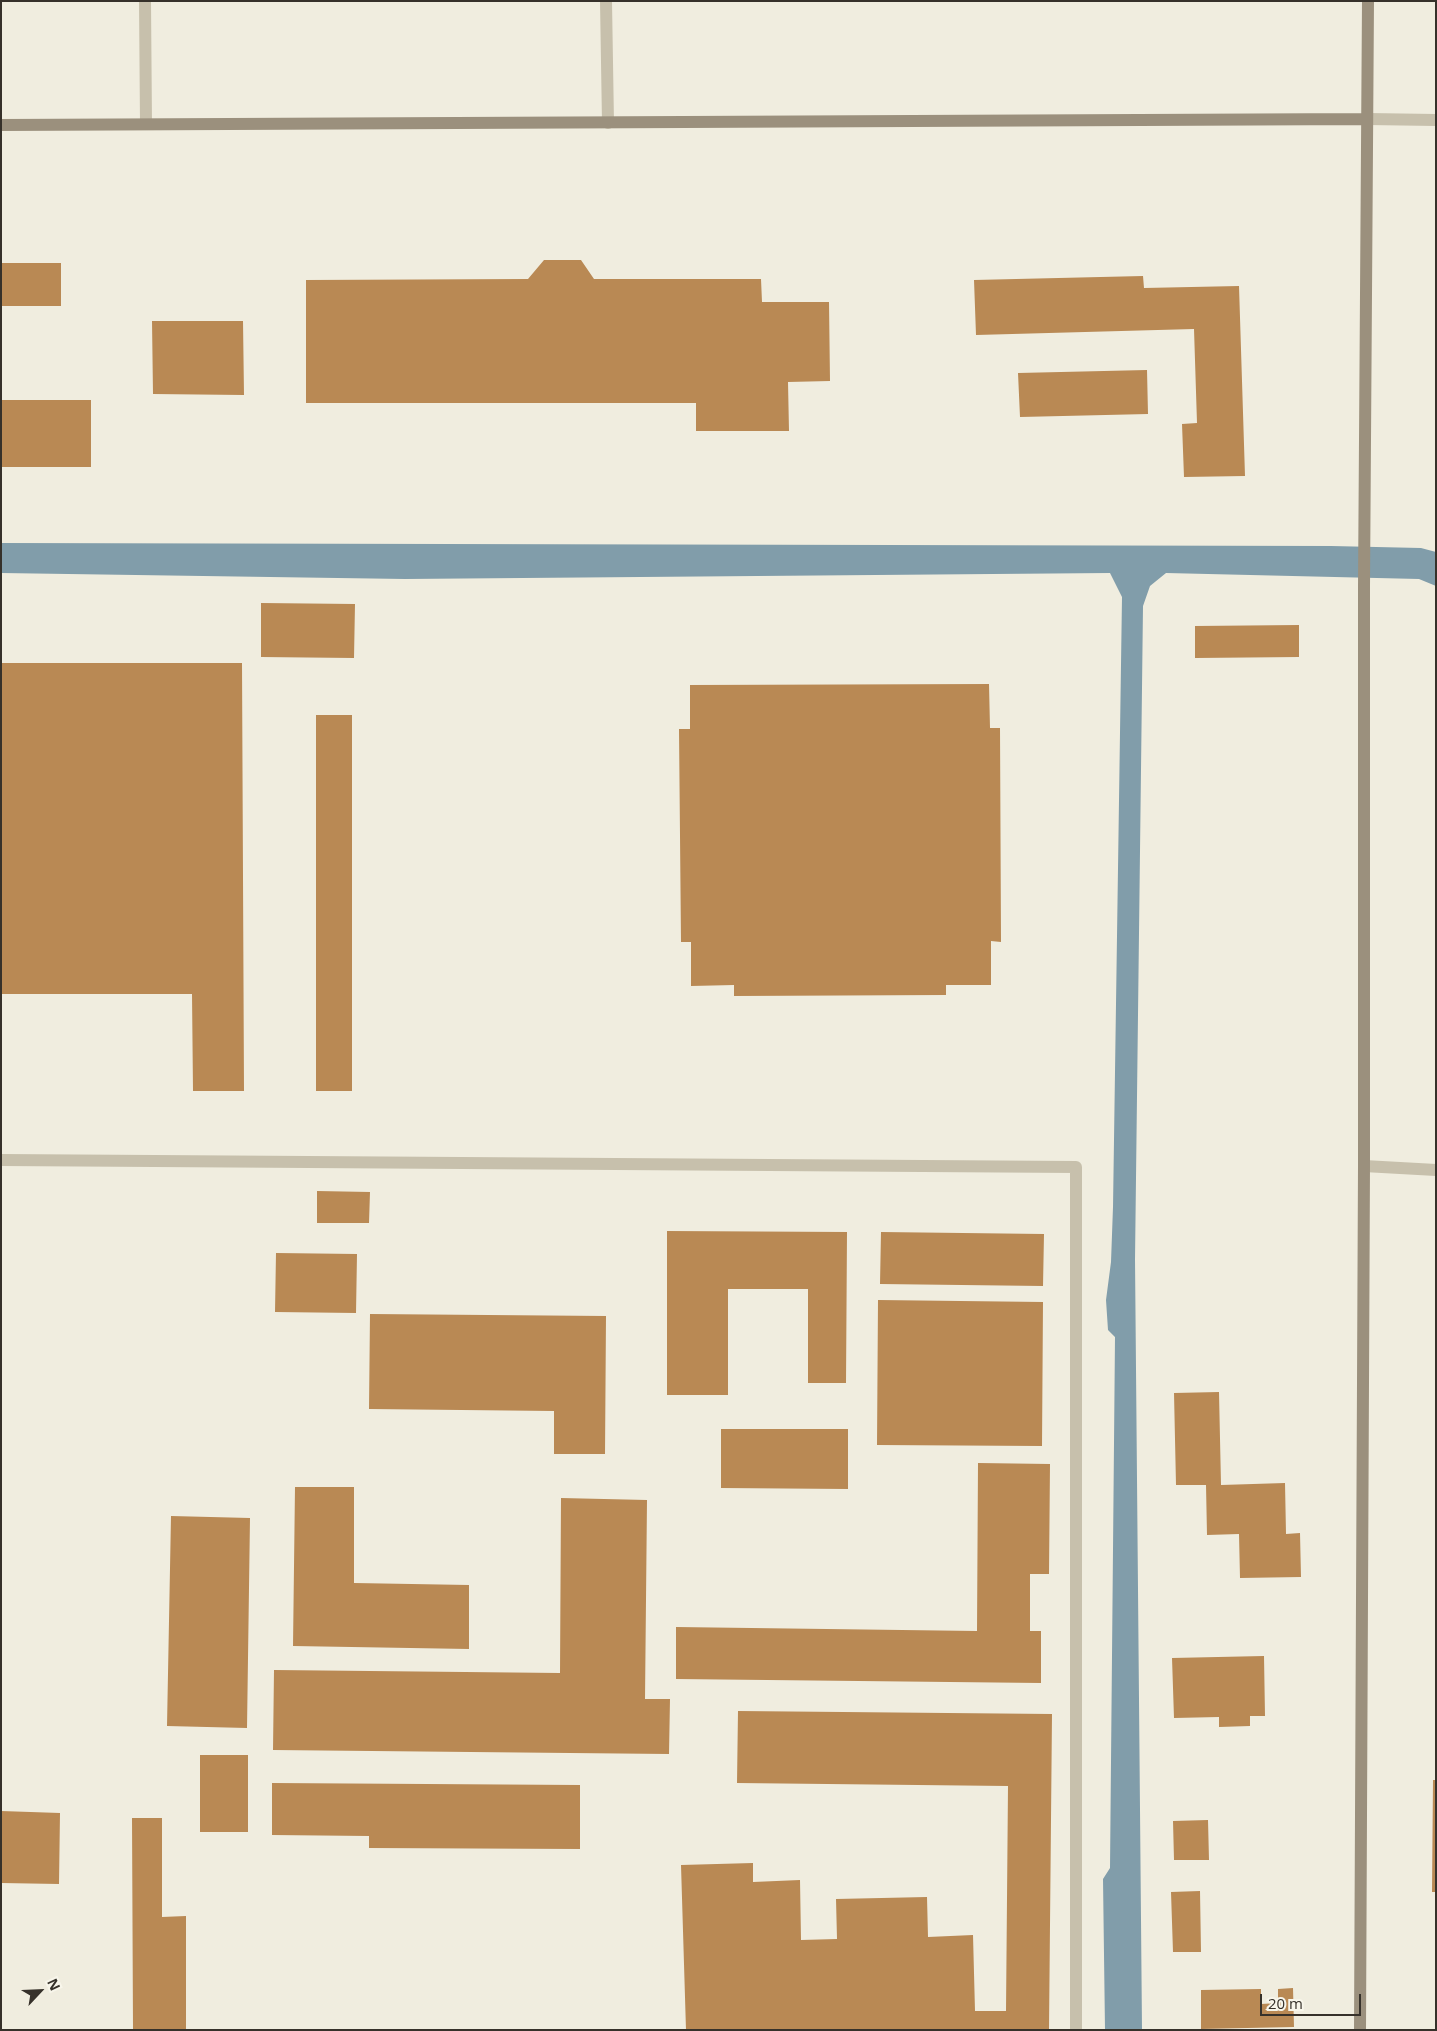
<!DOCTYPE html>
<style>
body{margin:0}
#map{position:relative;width:1437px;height:2031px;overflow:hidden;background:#f0eddf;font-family:"Open Sans",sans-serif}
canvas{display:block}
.frame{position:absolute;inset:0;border:2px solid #36312a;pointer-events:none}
.north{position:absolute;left:15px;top:1966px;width:50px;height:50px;-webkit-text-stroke:4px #f8f6eb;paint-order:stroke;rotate:65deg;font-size:14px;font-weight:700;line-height:20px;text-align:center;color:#36312a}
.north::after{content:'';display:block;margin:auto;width:18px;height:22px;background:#36312a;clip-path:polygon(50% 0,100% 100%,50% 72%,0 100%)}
.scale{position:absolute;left:1260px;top:1994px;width:101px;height:22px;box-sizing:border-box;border:2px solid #36312a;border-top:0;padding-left:6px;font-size:15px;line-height:18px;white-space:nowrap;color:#36312a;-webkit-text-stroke:4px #f8f6eb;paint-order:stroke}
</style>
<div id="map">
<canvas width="1437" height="2031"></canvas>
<div class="frame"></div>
<div class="north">N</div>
<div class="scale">20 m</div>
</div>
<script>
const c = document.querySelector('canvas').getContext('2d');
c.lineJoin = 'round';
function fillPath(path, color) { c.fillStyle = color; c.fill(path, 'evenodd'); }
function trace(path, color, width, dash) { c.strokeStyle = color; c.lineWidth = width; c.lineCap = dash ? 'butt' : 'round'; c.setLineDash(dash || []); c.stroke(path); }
fillPath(new Path2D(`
 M 1,543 L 1331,546 L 1421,548 L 1436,552 L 1436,586 L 1419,579 L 1166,573 L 1150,586 L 1143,606 L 1135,1259 L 1142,2030 L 1105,2030 L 1103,1879 L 1110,1868 L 1115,1337 L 1108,1330 L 1106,1300 L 1111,1262 L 1113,1207 L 1122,597 L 1110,573 L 405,579 L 1,573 Z`), '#819daa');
fillPath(new Path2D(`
 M 544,260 L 581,260 L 594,279 L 761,279 L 762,302 L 829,302 L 830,381 L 788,382 L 789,431 L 696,431 L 696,403 L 306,403 L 306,280 L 528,279 Z
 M 1,263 L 61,263 L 61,306 L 1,306 Z
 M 1143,276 L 1144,288 L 1239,286 L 1245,476 L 1184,477 L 1182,424 L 1197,423 L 1194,329 L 976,335 L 974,280 Z
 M 152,321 L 243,321 L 244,395 L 153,394 Z
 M 1147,370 L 1148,414 L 1020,417 L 1018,373 Z
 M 1,400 L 91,400 L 91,467 L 1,467 Z
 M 261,603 L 355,604 L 354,658 L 261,657 Z
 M 1299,625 L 1299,657 L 1195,658 L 1195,626 Z
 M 1,663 L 242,663 L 244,1091 L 193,1091 L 192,994 L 1,994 Z
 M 989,684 L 990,728 L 1000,728 L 1001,942 L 991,941 L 991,985 L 946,985 L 946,995 L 734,996 L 734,985 L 691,986 L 691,942 L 681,942 L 679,729 L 690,729 L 690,685 Z
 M 316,715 L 352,715 L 352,1091 L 316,1091 Z
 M 317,1191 L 370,1192 L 369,1223 L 317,1223 Z
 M 667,1231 L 847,1232 L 846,1383 L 808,1383 L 808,1289 L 728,1289 L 728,1395 L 667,1395 Z
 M 881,1232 L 1044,1234 L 1043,1286 L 880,1284 Z
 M 276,1253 L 357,1254 L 356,1313 L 275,1312 Z
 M 878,1300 L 1043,1302 L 1042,1446 L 877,1445 Z
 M 370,1314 L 606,1316 L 605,1454 L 554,1454 L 554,1411 L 369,1409 Z
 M 1219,1392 L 1221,1485 L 1285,1483 L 1286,1534 L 1300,1533 L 1301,1577 L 1240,1578 L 1239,1534 L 1207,1535 L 1206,1485 L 1176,1485 L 1174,1393 Z
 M 721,1429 L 848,1429 L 848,1489 L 721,1488 Z
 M 978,1463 L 1050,1464 L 1049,1574 L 1030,1574 L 1030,1631 L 1041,1631 L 1041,1683 L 676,1679 L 676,1627 L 977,1631 Z
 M 295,1487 L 354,1487 L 354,1583 L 469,1585 L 469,1649 L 293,1646 Z
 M 561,1498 L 647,1500 L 645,1699 L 670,1699 L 669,1754 L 273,1750 L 274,1670 L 560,1673 Z
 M 171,1516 L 250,1518 L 247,1728 L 167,1726 Z
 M 1264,1656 L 1265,1716 L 1250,1716 L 1250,1726 L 1219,1727 L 1219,1717 L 1174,1718 L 1172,1658 Z
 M 738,1711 L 1052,1714 L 1049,2030 L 686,2030 L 681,1865 L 753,1863 L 753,1882 L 800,1880 L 801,1940 L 837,1939 L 836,1899 L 927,1897 L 928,1937 L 973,1935 L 975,2011 L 1006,2011 L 1008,1786 L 737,1783 Z
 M 200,1755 L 248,1755 L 248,1832 L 200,1832 Z
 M 1433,1780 L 1436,1780 L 1436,1892 L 1432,1892 Z
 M 272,1783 L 580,1785 L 580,1849 L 369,1848 L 369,1836 L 272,1835 Z
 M 1,1811 L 60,1813 L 59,1884 L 1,1883 Z
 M 132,1818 L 162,1818 L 162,1917 L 186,1916 L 186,2030 L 133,2030 Z
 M 1208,1820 L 1209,1860 L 1174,1860 L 1173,1821 Z
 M 1200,1891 L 1201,1952 L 1173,1952 L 1171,1892 Z
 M 1293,1988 L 1294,2027 L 1201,2029 L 1201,1990 L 1261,1989 L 1261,2004 L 1278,2003 L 1278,1989 Z`), '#b98954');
trace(new Path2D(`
 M 606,1 L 608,123`), '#c7c0ac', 12);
trace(new Path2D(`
 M 145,1 L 146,124
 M 1367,119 L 1436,120
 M 1,1160 L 1076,1167 L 1076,2030
 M 1364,1166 L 1436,1170`), '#c7c0ac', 12);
trace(new Path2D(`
 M 1,125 L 1367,119
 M 1360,2030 L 1364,1166 L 1364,585 L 1368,1`), '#9b907d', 12);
</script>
